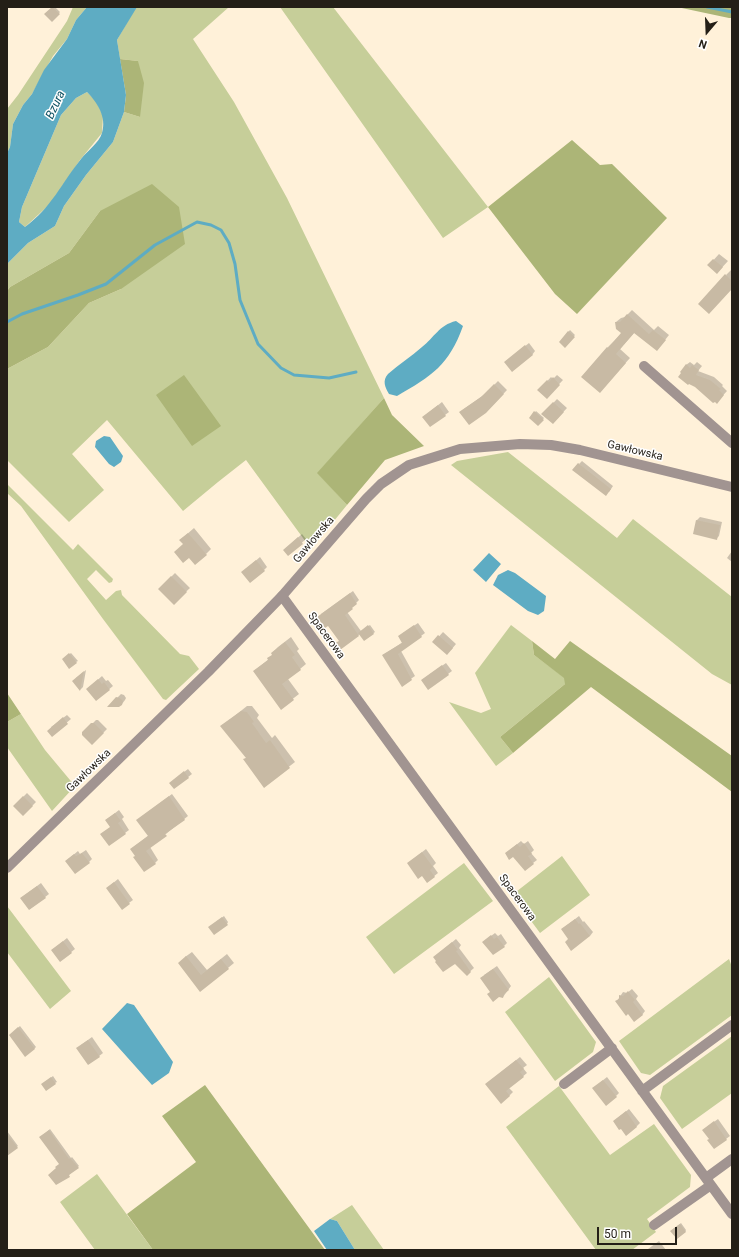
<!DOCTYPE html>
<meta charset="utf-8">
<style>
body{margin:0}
#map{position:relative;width:739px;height:1257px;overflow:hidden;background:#fff1d9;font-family:Roboto,sans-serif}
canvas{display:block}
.frame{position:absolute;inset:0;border:8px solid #241f17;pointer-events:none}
.north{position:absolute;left:687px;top:12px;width:40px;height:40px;-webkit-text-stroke:3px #fff;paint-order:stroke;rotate:199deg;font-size:11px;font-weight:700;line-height:16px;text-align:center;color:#241f17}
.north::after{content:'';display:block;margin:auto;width:14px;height:18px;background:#241f17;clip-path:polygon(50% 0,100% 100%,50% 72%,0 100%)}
.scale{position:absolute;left:597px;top:1227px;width:80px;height:18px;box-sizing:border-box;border:2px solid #241f17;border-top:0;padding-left:5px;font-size:12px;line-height:14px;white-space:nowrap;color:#241f17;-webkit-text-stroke:3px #fff;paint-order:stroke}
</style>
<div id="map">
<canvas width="739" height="1257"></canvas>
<div class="frame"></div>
<div class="north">N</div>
<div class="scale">50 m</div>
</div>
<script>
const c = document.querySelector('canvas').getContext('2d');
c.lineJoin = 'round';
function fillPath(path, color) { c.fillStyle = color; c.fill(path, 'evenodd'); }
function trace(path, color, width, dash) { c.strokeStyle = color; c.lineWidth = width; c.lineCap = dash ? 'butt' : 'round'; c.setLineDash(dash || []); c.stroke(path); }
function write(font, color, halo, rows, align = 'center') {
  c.font = font + ' Roboto,sans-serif'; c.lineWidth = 3; c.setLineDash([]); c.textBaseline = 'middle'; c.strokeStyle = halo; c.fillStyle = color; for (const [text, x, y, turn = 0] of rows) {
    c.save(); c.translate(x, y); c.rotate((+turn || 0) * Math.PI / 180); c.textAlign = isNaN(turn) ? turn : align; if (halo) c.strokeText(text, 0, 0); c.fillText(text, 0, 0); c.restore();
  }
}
fillPath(new Path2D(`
 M 73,7 L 87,7 L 76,20 L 67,39 L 53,56 L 32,94 L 23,105 L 13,124 L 10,147 L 7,153 L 7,109 L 18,95 L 67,21 Z
 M 136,7 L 229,7 L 193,39 L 234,102 L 287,198 L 384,398 L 318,473 L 347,505 L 311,549 L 246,460 L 218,482 L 183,511 L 107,420 L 72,454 L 104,490 L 69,522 L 7,460 L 7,369 L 48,347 L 89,303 L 121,289 L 100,211 L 69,253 L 10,287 L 7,291 L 7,264 L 28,243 L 55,226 L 64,206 L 86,175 L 113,142 L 124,112 L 140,117 L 138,61 L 120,59 L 117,40 Z
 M 280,7 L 333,7 L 488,207 L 443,238 Z
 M 87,92 L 96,101 L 103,116 L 102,133 L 80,160 L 51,203 L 25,227 L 19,222 L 22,207 L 61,115 L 76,98 Z
 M 508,452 L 617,538 L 633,519 L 732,597 L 732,685 L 712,674 L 451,465 L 457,461 Z
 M 7,484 L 73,550 L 78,544 L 113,579 L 112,582 L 109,583 L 96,570 L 87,579 L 106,600 L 116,591 L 121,590 L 122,595 L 180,654 L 189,656 L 199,669 L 166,700 L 163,699 L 103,619 L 21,506 L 7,493 Z
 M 511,625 L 532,641 L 534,655 L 565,678 L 565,684 L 500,737 L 513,753 L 496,766 L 449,702 L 481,713 L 491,709 L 475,673 Z
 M 21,714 L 45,750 L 75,786 L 52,811 L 7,747 L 7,722 Z
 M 562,856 L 590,895 L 540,933 L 512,895 Z
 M 464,863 L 493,901 L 394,974 L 366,937 Z
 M 7,906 L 71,991 L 50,1009 L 7,952 Z
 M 729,959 L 732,967 L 732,1015 L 650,1075 L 641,1073 L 619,1041 Z
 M 549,977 L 596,1042 L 593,1052 L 555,1081 L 505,1012 Z
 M 732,1036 L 732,1093 L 682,1129 L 660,1098 L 663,1086 Z
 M 559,1086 L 610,1155 L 654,1124 L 691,1175 L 690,1187 L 647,1219 L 656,1232 L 632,1250 L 596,1250 L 506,1127 Z
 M 97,1174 L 153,1250 L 95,1250 L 60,1202 Z
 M 352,1205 L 384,1250 L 355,1250 L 337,1221 L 330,1219 Z`), '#c6ce99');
fillPath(new Path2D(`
 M 677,7 L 732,7 L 732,18 L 729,18 Z
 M 120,59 L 138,61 L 144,83 L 140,117 L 124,112 L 126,95 Z
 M 572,140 L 600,165 L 612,164 L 667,218 L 577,314 L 555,294 L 488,207 Z
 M 152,184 L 179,207 L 185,244 L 121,289 L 89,303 L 48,347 L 7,369 L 7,291 L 10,287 L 69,253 L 100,211 Z
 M 184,375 L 221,426 L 192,446 L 156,395 Z
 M 384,398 L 392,415 L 424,446 L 385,460 L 347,505 L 317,473 Z
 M 532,641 L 555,659 L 570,641 L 732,756 L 732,792 L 591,687 L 513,753 L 500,737 L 565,684 L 564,678 L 534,655 Z
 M 7,693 L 21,714 L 7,722 Z
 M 205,1085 L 312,1232 L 325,1250 L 153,1250 L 127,1214 L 196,1162 L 162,1116 Z`), '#acb577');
fillPath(new Path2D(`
 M 87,7 L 137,7 L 117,40 L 126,95 L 124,112 L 113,142 L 86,175 L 64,206 L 55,226 L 28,243 L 7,264 L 7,153 L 10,147 L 13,124 L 23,105 L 32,94 L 44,70 L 67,39 L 76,20 ZM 87,92 C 97,102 107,117 102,133 C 99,143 87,151 81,159 C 61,184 52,207 25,227 L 19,222 L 22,207 L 61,115 L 76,98 Z
 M 456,321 L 463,326 C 449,365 432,376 397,396 L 389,394 C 385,387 382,381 388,374 C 399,364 411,357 422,347 C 434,338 439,325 456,321 Z
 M 104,436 L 110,437 L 123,456 L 121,462 L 114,467 L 109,464 L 95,447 L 96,441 Z
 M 489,553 L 501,564 L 486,582 L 473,570 Z
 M 508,570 L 515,573 L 546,596 L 544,611 L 538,615 L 528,611 L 493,585 L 498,575 Z
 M 127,1003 L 134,1005 L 173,1062 L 169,1073 L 152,1085 L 102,1029 Z
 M 330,1219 L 337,1221 L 355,1250 L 327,1250 L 314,1231 Z`), '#5eacc3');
fillPath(new Path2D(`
 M 53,7 L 55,7 L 60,12 L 52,21 L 45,14 Z
 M 719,254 L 728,261 L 717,273 L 709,265 Z
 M 731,270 L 732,271 L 732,288 L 726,275 Z
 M 632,310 L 654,330 L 658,326 L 669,335 L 661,345 L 635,332 L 620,349 L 630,358 L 604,387 L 582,377 L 608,347 L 622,333 L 616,322 L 621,318 L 625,317 Z
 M 570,330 L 575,335 L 565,346 L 560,342 Z
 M 529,343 L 535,351 L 532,355 L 509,359 Z
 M 690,362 L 694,365 L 697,362 L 702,366 L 698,371 L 714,377 L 723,385 L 722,386 L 727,391 L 717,402 L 686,365 Z
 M 557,375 L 563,380 L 547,397 L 539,390 L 551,377 L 553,379 Z
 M 498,381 L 507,390 L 486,412 L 464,409 L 485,394 Z
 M 557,399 L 567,408 L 553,423 L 543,414 Z
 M 442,402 L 449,412 L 445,415 L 423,417 Z
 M 536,411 L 544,418 L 538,425 L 530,418 Z
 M 582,461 L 613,486 L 609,492 L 579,464 Z
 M 700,517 L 722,522 L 719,536 L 716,539 L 694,533 L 697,520 Z
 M 194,528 L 211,549 L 206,554 L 184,544 L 186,535 Z
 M 302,534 L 306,539 L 288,555 L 284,550 Z
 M 732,551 L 732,562 L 727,558 Z
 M 260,557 L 267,567 L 264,570 L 246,569 Z
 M 175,573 L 190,588 L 174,603 L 159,589 Z
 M 353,591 L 359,600 L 347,612 L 361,631 L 370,625 L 375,632 L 364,640 L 360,634 L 340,649 L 340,641 L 321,614 Z
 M 418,623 L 425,633 L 401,651 L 415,676 L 402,685 L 383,655 L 403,642 L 403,633 Z
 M 443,632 L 456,644 L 451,650 L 434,642 Z
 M 291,637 L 299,649 L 297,651 L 306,664 L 288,679 L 299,694 L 281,708 L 254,671 L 269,659 L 273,654 L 272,653 L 278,647 Z
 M 71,653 L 78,661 L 76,662 L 65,658 Z
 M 446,663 L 452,671 L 448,674 L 426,677 Z
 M 86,670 L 83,687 L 80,690 L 76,678 Z
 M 102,676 L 106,681 L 108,680 L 113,686 L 96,700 L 91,686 Z
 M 121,694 L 124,695 L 126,698 L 125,700 L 122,704 L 109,706 Z
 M 247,706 L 252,706 L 259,715 L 257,718 L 272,738 L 275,735 L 295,762 L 264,786 L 245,759 L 247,757 L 222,726 Z
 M 67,715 L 71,719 L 52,735 L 51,727 Z
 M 96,720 L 98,720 L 107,729 L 92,744 L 83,733 Z
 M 188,769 L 192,774 L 174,788 L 170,783 Z
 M 27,793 L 36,802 L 23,815 L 14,806 Z
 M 172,794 L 188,816 L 150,847 L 158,860 L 155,863 L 136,856 L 131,849 L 149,835 L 141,817 Z
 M 119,810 L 124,817 L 122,819 L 129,830 L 109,845 L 111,827 L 106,820 Z
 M 521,841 L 524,844 L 528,841 L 534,850 L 531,853 L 537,860 L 533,863 L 506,853 Z
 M 426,849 L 436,863 L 433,866 L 438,873 L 427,882 L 412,860 Z
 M 86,850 L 92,859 L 89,862 L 66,861 L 78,851 L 80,854 Z
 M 118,879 L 133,900 L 122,908 L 107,888 Z
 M 41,883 L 49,894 L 30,909 L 25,895 Z
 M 224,916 L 228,922 L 227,924 L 211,926 Z
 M 579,916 L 583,922 L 584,921 L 593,932 L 590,936 L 569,939 L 566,926 Z
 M 495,933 L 498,936 L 501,934 L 507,943 L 504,946 L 487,939 Z
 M 67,938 L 75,949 L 60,961 L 56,947 Z
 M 456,939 L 461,945 L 459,948 L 474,968 L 467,974 L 455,962 L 438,954 Z
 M 192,952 L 207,970 L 227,954 L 234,963 L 200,991 L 185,957 Z
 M 497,966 L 511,986 L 503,997 L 491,992 L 484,975 Z
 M 632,989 L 638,996 L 636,999 L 645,1011 L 642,1015 L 617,1001 L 623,992 L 627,993 Z
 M 20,1026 L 36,1047 L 34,1049 L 10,1035 Z
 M 92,1037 L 103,1053 L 89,1064 L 81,1045 Z
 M 520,1057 L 527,1065 L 523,1068 L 527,1073 L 509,1088 L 513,1092 L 509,1096 L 490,1081 Z
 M 53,1076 L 57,1082 L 55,1083 L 44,1083 Z
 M 607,1077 L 619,1093 L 616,1096 L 597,1085 Z
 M 629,1109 L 640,1123 L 636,1127 L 614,1121 Z
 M 718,1119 L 730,1136 L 714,1148 L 707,1127 Z
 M 50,1129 L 71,1158 L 72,1157 L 79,1166 L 63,1180 L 58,1168 L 60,1164 L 42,1136 Z
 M 7,1131 L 18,1146 L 7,1155 Z
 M 681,1223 L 686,1230 L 685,1232 L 673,1229 Z
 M 659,1241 L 666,1250 L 648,1250 L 648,1249 Z`), '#0003');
trace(new Path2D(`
 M 707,7 L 732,12
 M 7,322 L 22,314 L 78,295 L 106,284 L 155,245 L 197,222 L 211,225 L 221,230 L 229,243 L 235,264 L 240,300 L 258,344 L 281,368 L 294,375 L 329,378 L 356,372`), '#5eacc3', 3);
fillPath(new Path2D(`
 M 52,7 L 60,14 L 52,22 L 44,14 Z
 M 713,259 L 723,267 L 717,274 L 707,265 Z
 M 725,274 L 732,281 L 732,289 L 709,314 L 698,304 Z
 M 627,314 L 649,334 L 653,330 L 666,340 L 657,351 L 634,333 L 616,354 L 626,363 L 600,393 L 581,377 L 607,347 L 608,348 L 621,333 L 616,329 L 615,322 L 620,322 Z
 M 568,331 L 575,337 L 565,348 L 559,342 Z
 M 525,345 L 533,355 L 512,372 L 504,362 Z
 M 686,364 L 690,368 L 692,365 L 699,370 L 696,375 L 710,380 L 721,389 L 719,390 L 724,395 L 717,404 L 715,402 L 713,403 L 695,387 L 689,384 L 688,385 L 678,377 L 681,373 L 680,372 Z
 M 553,377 L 560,385 L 547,399 L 537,390 L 547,380 L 549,382 Z
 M 494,384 L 504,394 L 486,413 L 469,425 L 459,412 L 481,397 Z
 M 553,402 L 564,412 L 553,424 L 541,414 Z
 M 438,405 L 446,416 L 430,427 L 422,417 Z
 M 534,411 L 544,420 L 538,426 L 529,418 Z
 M 578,463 L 611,489 L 606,496 L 572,470 Z
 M 696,520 L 720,525 L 717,540 L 693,534 Z
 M 188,533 L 207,555 L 195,565 L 189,558 L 183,563 L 174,552 L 183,544 L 179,540 Z
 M 298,537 L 303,544 L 288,556 L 283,550 Z
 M 256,560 L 265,571 L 250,583 L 241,572 Z
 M 171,576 L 187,592 L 174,605 L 158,589 Z
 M 350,593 L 357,604 L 352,608 L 353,609 L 345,615 L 359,636 L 340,650 L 335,643 L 339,641 L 328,626 L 325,628 L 317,617 Z
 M 368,625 L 374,634 L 364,641 L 358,633 Z
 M 414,625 L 422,637 L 398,654 L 412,680 L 402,687 L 382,655 L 402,643 L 398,636 Z
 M 438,635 L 453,648 L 447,655 L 432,642 Z
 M 285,642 L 295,655 L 292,657 L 301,670 L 282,684 L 294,700 L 281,710 L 253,671 L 268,660 L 267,658 L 272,655 L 271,653 Z
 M 69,653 L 77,663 L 69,669 L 62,659 Z
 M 442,665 L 449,675 L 428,690 L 421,680 Z
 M 84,671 L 80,691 L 72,681 Z
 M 98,679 L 102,684 L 104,682 L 110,690 L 96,701 L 86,689 Z
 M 116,697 L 120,698 L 123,701 L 122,705 L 119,707 L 107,707 Z
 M 241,711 L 247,712 L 254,722 L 252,723 L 266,743 L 270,740 L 290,768 L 264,788 L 243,759 L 246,758 L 220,726 Z
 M 63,717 L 68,724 L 52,737 L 47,731 Z
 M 91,723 L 94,723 L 104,733 L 92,745 L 82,735 L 82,732 Z
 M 184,771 L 189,778 L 174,789 L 169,783 Z
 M 23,796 L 33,806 L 23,816 L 13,806 Z
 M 169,796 L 185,820 L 165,834 L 167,836 L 146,851 L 156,864 L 144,872 L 133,857 L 135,856 L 130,849 L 148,836 L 136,820 Z
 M 115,813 L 121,821 L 118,823 L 126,834 L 109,846 L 100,834 L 110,827 L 105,820 Z
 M 524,843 L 532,854 L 528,856 L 534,864 L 525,871 L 513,857 L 509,860 L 505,853 L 517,844 L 520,847 Z
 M 422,852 L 433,867 L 430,870 L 435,877 L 427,883 L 422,876 L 418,879 L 407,863 Z
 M 82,853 L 90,863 L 75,874 L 65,861 L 74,854 L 76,856 Z
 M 114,882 L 130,904 L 122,910 L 106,888 Z
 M 37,886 L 46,898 L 29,910 L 20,898 Z
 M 222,917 L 228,925 L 214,935 L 208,927 Z
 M 575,919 L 579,924 L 580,923 L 590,936 L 571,951 L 565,942 L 568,939 L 561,929 Z
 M 491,935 L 494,939 L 497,937 L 505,947 L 493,955 L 482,942 Z
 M 63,941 L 72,953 L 60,962 L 51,950 Z
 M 452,942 L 458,950 L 456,951 L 471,972 L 467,976 L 455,964 L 443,972 L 435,962 L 436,961 L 433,957 Z
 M 186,956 L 201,975 L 221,959 L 229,969 L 200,992 L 178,963 Z
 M 493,969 L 509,990 L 504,994 L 503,998 L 499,997 L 493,1002 L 487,994 L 490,992 L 480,978 Z
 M 628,991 L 635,1000 L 633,1002 L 643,1015 L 634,1022 L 628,1014 L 626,1016 L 615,1001 L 619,999 L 619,995 L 623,996 Z
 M 18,1027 L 35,1049 L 25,1057 L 9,1035 Z
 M 88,1040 L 100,1057 L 88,1065 L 76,1048 Z
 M 516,1060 L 524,1069 L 520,1072 L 524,1077 L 506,1091 L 510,1096 L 501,1104 L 485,1084 Z
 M 51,1077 L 56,1084 L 46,1091 L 41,1084 Z
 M 603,1080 L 617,1097 L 606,1106 L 592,1088 Z
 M 626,1111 L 637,1127 L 626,1136 L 621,1129 L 619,1130 L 613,1121 Z
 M 714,1121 L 727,1140 L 714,1149 L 707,1140 L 709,1139 L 702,1130 Z
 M 49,1130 L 69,1159 L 70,1158 L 79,1168 L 69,1175 L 70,1177 L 56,1185 L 48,1175 L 56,1168 L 55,1167 L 59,1164 L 39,1137 Z
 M 7,1134 L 18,1148 L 7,1156 Z
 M 680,1224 L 686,1232 L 677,1239 L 670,1231 Z`), '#c8baa4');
trace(new Path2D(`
 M 644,366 L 732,443
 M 282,596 L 732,1214
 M 564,1084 L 612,1048
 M 642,1091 L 732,1025
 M 706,1178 L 732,1159
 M 654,1225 L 711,1185`), '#a19491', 10);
trace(new Path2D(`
 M 7,868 L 208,672 L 282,596 L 366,499 L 381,484 L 409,465 L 460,449 L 520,444 L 551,445 L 580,450 L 732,487`), '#a19491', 10);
write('11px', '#241f17', '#fff', [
 ["Gawłowska",635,451,13],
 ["Gawłowska",314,540,-50],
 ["Spacerowa",326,636,54],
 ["Gawłowska",89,771,-44],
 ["Spacerowa",517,898,54]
]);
write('italic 12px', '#0e5263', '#fff', [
 ["Bzura",56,105,-65]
]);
</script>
